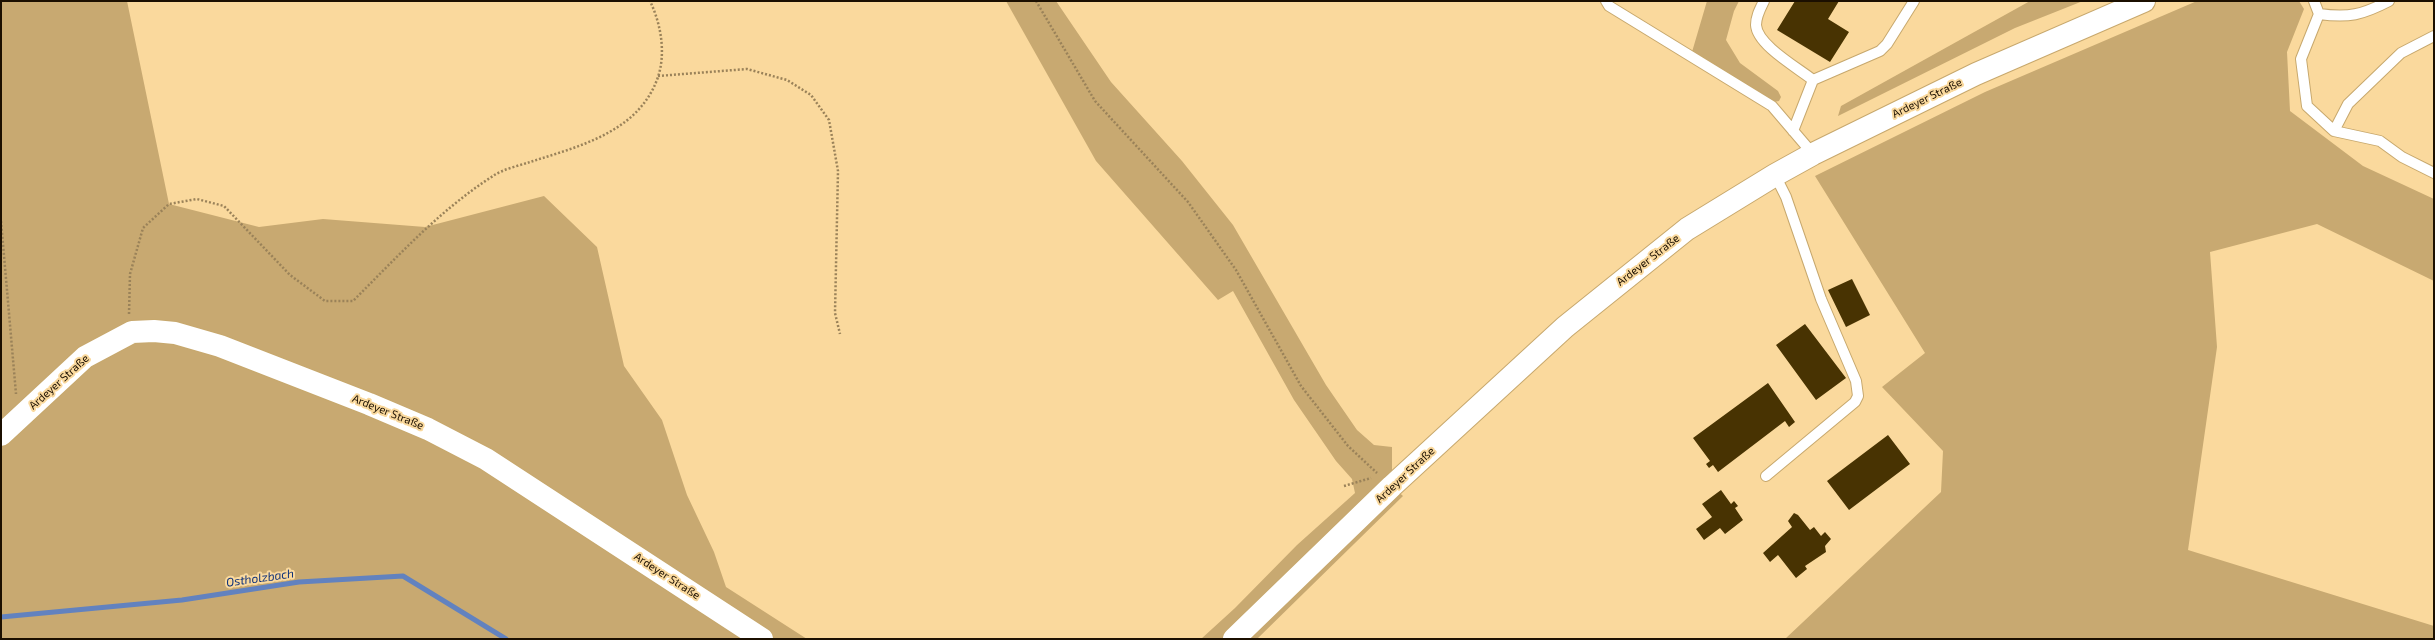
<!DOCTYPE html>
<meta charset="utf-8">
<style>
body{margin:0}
#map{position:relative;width:2435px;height:640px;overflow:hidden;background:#fad99d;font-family:"Exo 2",sans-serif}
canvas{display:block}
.frame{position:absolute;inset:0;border:2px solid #1b0f00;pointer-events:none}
</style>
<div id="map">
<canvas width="2435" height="640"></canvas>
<div class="frame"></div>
</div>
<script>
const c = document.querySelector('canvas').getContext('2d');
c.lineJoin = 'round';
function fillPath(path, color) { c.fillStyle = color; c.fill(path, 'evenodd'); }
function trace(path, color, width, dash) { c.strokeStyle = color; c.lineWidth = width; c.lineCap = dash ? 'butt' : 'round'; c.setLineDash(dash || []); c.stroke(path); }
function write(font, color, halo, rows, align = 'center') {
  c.font = font + ' "Exo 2",sans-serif'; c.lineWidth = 4; c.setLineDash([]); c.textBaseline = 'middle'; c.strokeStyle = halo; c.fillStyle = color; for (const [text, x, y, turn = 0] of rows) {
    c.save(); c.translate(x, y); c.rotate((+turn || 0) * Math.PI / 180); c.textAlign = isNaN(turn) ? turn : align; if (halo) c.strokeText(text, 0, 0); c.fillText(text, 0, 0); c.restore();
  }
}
fillPath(new Path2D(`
 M 1,1 L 127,1 L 169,204 L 259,227 L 323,219 L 425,227 L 544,196 L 597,247 L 624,366 L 662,420 L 687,495 L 714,552 L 726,587 L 807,639 L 1,639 Z
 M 1006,1 L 1056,1 L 1111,82 L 1182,161 L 1233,225 L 1326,385 L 1357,430 L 1374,445 L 1392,447 L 1392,486 L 1403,496 L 1257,639 L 1201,639 L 1235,608 L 1297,545 L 1355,493 L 1352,479 L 1336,461 L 1294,400 L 1233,291 L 1218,300 L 1096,161 Z
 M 1707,1 L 1739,1 L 1734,11 L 1726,40 L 1740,63 L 1778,91 L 1781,97 L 1779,101 L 1774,102 L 1692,52 Z
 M 2030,1 L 2083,1 L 2015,28 L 1838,116 L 1841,106 Z
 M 2197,1 L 2299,1 L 2304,9 L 2287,52 L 2290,111 L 2363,166 L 2434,199 L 2434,281 L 2317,224 L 2210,252 L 2217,347 L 2188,550 L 2434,626 L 2434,639 L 1785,639 L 1941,492 L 1943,451 L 1882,387 L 1925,353 L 1815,176 L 1985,92 Z`), '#c8a971');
trace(new Path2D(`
 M 1,617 L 182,600 L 299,582 L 403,576 L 506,639`), '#6282bf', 5);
fillPath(new Path2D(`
 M 1795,1 L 1839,1 L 1828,19 L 1849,32 L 1830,62 L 1777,30 Z
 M 1852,279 L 1870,315 L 1846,327 L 1828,290 Z
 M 1805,324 L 1846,378 L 1816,400 L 1776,345 Z
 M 1768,383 L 1795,422 L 1789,427 L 1785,421 L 1718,472 L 1713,465 L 1709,468 L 1706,464 L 1710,461 L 1693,438 Z
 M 1888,435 L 1910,464 L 1849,510 L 1827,481 Z
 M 1721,490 L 1731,504 L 1734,501 L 1738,506 L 1735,508 L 1743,520 L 1725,534 L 1720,528 L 1704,540 L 1696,529 L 1712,517 L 1702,504 Z
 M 1794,513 L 1798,515 L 1810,530 L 1814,527 L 1821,536 L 1825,532 L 1831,539 L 1825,546 L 1826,552 L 1805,566 L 1807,569 L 1796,578 L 1778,555 L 1770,562 L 1763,553 L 1792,527 L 1788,521 Z`), '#483302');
const lane = new Path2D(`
 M 1606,1 L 1609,6 L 1772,106 L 1813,154
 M 1764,1 C 1760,9 1756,16 1756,25 C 1757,45 1798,68 1813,80
 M 2314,1 L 2319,14 C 2349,18 2362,15 2389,1
 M 2319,14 L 2301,59 L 2307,106 L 2334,131
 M 2434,36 L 2401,53 L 2348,104 L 2334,131 L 2380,141 L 2402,157 L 2434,173
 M 1793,131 L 1813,80 L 1880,51 L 1887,44 L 1914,1
 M 1766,476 L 1855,402 L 1858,396 L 1856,381 L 1821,299 L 1786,197 L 1775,175`);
const secondary = new Path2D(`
 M 1,435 L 85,357 L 132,332 L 154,331 L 175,333 L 220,346 L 369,404 L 428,429 L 486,459 L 762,639
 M 1234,639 L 1392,486 L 1565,327 L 1687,229 L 1775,175 L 1813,154 L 1976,74 L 2144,1`);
trace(lane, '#c7a86d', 12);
trace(secondary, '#c7a86d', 24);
trace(new Path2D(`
 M 1036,1 L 1095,101 L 1188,202 L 1236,270 L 1301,386 L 1348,446 L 1377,473
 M 658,76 L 747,69 L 787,80 L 811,95 L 829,120 L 838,171 L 835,313 L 840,334
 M 1,221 L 16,394
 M 129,314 L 130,274 L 143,228 L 169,204 L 197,199 L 224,206 L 290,275 L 325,301 L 353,301 C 397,257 441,209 493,176 C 503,169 518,166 530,162 C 580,146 639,132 658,77 C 666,53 661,24 650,1
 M 1344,486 L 1371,478`), '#9a8259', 2.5, [2, 2]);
trace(lane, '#fff', 10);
trace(secondary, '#fff', 22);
write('11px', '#1b0f00', '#fad99d', [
 ["Ardeyer Straße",1927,98,-26],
 ["Ardeyer Straße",1648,260,-38],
 ["Ardeyer Straße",59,382,-42],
 ["Ardeyer Straße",388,412,22],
 ["Ardeyer Straße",1405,475,-43],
 ["Ardeyer Straße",667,576,33]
]);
write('italic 12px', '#0e3179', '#fad99d', [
 ["Ostholzbach",260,578,-8]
]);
</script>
